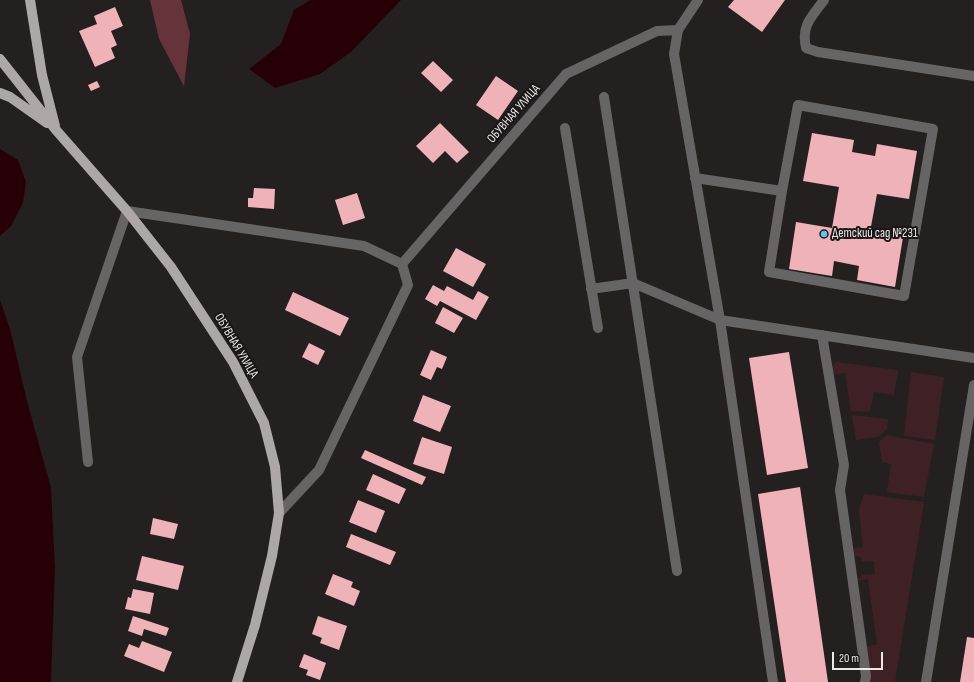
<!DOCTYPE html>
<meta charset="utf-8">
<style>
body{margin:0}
#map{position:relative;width:974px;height:682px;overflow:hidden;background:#252020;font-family:"Sofia Sans Condensed",sans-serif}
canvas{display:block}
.scale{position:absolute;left:832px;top:652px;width:51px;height:18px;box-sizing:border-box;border:2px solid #ebe8e8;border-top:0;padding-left:5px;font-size:12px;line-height:14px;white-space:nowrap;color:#ebe8e8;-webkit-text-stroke:3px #1b1617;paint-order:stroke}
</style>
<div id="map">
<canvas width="974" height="682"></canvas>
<div class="scale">20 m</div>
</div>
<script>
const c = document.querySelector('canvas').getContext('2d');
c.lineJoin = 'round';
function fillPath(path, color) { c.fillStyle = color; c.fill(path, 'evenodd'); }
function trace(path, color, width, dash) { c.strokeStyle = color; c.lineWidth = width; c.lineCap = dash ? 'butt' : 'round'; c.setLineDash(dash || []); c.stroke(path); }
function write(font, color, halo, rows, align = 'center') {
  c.font = font + ' "Sofia Sans Condensed",sans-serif'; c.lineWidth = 4; c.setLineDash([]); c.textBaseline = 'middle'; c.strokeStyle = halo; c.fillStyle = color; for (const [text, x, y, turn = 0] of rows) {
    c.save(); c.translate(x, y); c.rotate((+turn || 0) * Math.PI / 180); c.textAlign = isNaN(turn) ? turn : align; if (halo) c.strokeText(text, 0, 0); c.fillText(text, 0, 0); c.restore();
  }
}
fillPath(new Path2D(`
 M 836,362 L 898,370 L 894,395 L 874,392 L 870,412 L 851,411 L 845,373 L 832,374 L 832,367 Z
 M 911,372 L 944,377 L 935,440 L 904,436 Z
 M 852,415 L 888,419 L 887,429 L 878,437 L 856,440 Z
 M 886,435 L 934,444 L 924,497 L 887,492 L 891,464 L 882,462 L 879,442 Z
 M 864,494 L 924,502 L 895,682 L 869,682 L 865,647 L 877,644 L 868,579 L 856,581 L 856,579 L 862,578 L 862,575 L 875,574 L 874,561 L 861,562 L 861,557 L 854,556 L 851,549 L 863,547 L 859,509 Z`), '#3f2125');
fillPath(new Path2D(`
 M 150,0 L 181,0 L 190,34 L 184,86 L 159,39 Z`), '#66333b');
fillPath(new Path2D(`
 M 310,0 L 401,0 L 351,52 L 320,74 L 275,88 L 249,69 L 281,44 L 294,10 Z
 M 0,149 L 18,160 L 26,182 L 23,203 L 11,226 L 0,236 Z
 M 0,300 L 10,329 L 27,401 L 51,488 L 55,568 L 51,682 L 0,682 Z`), '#270007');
fillPath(new Path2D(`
 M 734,0 L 785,0 L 762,32 L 728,7 Z
 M 115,7 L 123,26 L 111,31 L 117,45 L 111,48 L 115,58 L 95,67 L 79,31 L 97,24 L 94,16 Z
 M 433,61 L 453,80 L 441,92 L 421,73 Z
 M 496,76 L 518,91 L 498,120 L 476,105 Z
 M 97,81 L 100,87 L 91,91 L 88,85 Z
 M 440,123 L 469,152 L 457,163 L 445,151 L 433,163 L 416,146 Z
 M 812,133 L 854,140 L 852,152 L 875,156 L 877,144 L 917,151 L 909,199 L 877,194 L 870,232 L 903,237 L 895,287 L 857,280 L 859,266 L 834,261 L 832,276 L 789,269 L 796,222 L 832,228 L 839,187 L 803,181 Z
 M 254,188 L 275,189 L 274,209 L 248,207 L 248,198 L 253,198 Z
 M 357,193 L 365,218 L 343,225 L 335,200 Z
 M 456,248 L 486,264 L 473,287 L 443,271 Z
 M 433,285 L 444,291 L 447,286 L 473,300 L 478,291 L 489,297 L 476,320 L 440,301 L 437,306 L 425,299 Z
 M 293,292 L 349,318 L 340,336 L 285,310 Z
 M 443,307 L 463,318 L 454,333 L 435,323 Z
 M 309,343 L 325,351 L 318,365 L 302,357 Z
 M 431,350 L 447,357 L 442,369 L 437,367 L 431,380 L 420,375 Z
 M 789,352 L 808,468 L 767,475 L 749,358 Z
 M 423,395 L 451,406 L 440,432 L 413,421 Z
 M 422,437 L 452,447 L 444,474 L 413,464 Z
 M 365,450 L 426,477 L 422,485 L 361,458 Z
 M 373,474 L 406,489 L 399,504 L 366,490 Z
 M 800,487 L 828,682 L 786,682 L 758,494 Z
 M 358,500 L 385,511 L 376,533 L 349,522 Z
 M 153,518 L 178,524 L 174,539 L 150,534 Z
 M 351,534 L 396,552 L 390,565 L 346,547 Z
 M 142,556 L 184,566 L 178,590 L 136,580 Z
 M 333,574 L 353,582 L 351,587 L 360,591 L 354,606 L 325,594 Z
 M 133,589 L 154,593 L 150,614 L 125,609 L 128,597 L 131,598 Z
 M 133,616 L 169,628 L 166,636 L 144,629 L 142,636 L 128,631 Z
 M 318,616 L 347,626 L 339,650 L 320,643 L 322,638 L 312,634 Z
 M 967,637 L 974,638 L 974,682 L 960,682 Z
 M 142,641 L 172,652 L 164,672 L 124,656 L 129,644 L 139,648 Z
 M 304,654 L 326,663 L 320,680 L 306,675 L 308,670 L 299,667 Z`), '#f0b2b9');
trace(new Path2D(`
 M 698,0 L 678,30 L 674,54 L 720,320 L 773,682
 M 824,0 C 811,18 801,25 806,48 L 818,52 L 974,76
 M 604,97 L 677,571
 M 565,128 L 598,328
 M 695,178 L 782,191 L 769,272 L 904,296 L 933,129 L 798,105 L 782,191
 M 402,264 L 566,74 L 657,31 L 678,30
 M 591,289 L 633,283 L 720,320 L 974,358
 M 822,335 L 844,465 L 840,490 L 866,676 L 865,682
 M 88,462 L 77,357 L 127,211 L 364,246 L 402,264 L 408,285 L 319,470 L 279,513
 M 926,682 L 974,385`), '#666464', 10);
trace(new Path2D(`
 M 30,0 L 42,75 L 55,126
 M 0,59 L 56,130 L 127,211 L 171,267 L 233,362 L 264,423 L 275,467 L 279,513 L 272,556 L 255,625 L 237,682
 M 0,93 L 10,97 L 47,123`), '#ada7a8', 10);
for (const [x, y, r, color] of [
 [824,234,4,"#5dc7e8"]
]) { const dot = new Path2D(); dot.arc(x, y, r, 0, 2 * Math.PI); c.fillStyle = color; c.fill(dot); trace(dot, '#1b1617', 1.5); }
write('13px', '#ebe8e8', '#1b1617', [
 ["ОБУВНАЯ УЛИЦА",514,114,-49],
 ["ОБУВНАЯ УЛИЦА",236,346,59]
]);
write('13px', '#ebe8e8', '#1b1617', [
 ["Детский сад №231",832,234]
], 'left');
</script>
